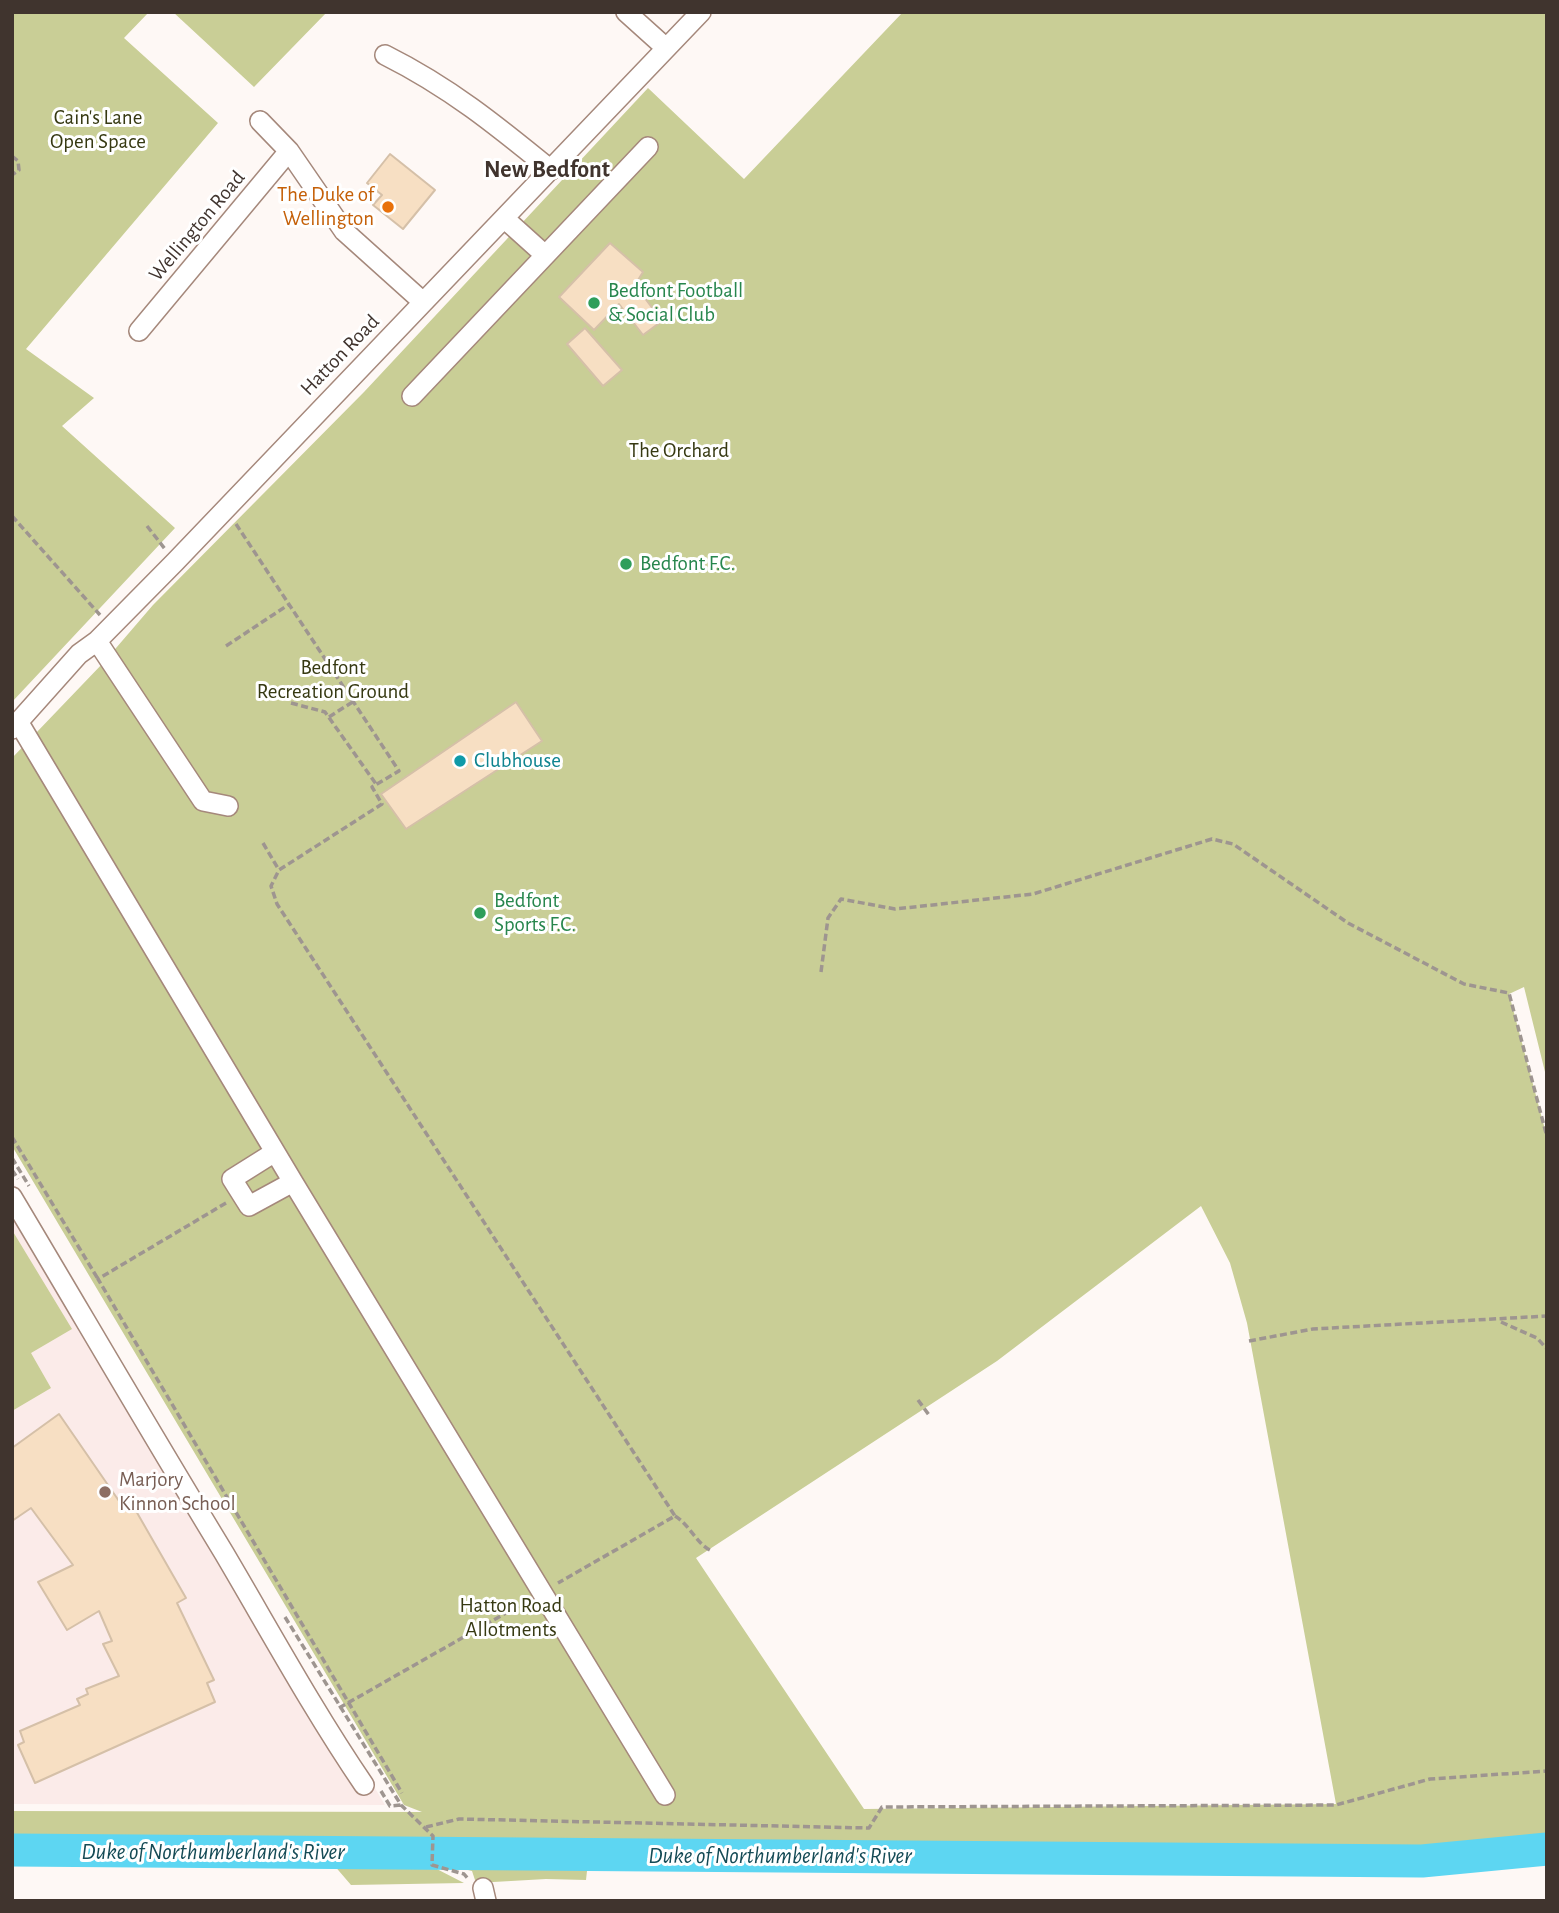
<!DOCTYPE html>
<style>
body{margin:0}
#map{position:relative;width:1559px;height:1913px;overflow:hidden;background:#fef8f5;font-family:"Alegreya Sans",sans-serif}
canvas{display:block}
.frame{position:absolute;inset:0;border:14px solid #40342e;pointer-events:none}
</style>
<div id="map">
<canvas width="1559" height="1913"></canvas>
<div class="frame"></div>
</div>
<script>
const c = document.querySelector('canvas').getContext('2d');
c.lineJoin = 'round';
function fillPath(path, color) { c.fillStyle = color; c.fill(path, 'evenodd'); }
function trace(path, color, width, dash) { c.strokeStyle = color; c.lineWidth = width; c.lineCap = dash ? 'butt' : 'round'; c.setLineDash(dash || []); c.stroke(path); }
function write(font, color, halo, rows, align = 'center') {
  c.font = font + ' "Alegreya Sans",sans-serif'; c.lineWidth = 6; c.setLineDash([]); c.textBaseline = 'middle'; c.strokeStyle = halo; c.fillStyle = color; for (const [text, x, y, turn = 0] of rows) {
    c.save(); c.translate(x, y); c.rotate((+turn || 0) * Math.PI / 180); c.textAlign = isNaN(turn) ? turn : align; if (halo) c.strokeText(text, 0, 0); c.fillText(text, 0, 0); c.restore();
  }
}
fillPath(new Path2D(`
 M 12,1180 L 385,1805 L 12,1804 Z`), '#fbebe9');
fillPath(new Path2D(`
 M 12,12 L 149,12 L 124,38 L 218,123 L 26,349 L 94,398 L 62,426 L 175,528 L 12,702 Z
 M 173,12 L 327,12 L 254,87 Z
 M 903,12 L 1547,12 L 1547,1080 L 1524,987 L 1509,994 L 1547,1137 L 1547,1840 L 1420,1852 L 1110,1843 L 12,1838 L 12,1811 L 422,1812 L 404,1805 L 12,1146 L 12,758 L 104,662 L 153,605 L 364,392 L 648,88 L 744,179 ZM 1201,1206 L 1230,1263 L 1247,1323 L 1336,1804 L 864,1809 L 696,1558 L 997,1361 Z
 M 12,1230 L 72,1329 L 31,1353 L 51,1388 L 12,1411 Z
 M 436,1862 L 588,1862 L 586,1880 L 546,1879 L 476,1883 L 472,1871 Z
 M 333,1864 L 429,1865 L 464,1883 L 351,1885 Z`), '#c9ce96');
trace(new Path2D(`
 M 12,1850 L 1422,1861 L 1547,1849`), '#5dd6f2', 33);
const building = new Path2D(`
 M 390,154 L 435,190 L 403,229 L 373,205 L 382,195 L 367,183 Z
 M 610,243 L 643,272 L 635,285 L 662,321 L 643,335 L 619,304 L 594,330 L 559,297 Z
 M 585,328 L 622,370 L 603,386 L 567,344 Z
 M 516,702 L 542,741 L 406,829 L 381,794 Z
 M 59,1414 L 119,1501 L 128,1497 L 186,1598 L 177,1603 L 214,1680 L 207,1683 L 215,1702 L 35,1783 L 18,1745 L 24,1742 L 20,1731 L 80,1705 L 77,1699 L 88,1694 L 86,1689 L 119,1676 L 103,1644 L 112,1641 L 99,1611 L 67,1630 L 38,1582 L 73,1565 L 31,1508 L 12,1521 L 12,1448 Z`);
fillPath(building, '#f7dfc3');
trace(building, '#d5c0a8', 2);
const minor = new Path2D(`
 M 626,12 L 666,48
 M 385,55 C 449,87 496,125 551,170
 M 260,121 L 289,151 L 344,231 L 423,302
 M 505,219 L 545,255
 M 139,331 L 289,151
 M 412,396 L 648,147
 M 97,641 L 203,801 L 228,806
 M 19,723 L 293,1182 L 665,1795
 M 12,729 L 79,654 L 97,641 L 175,562 L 701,12
 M 275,1152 L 232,1179 L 249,1206 L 293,1182
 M 12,1197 C 83,1316 152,1435 224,1553 C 270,1631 313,1710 364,1785
 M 483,1888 L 486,1901`);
trace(minor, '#a5887b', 22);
trace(new Path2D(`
 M 12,156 L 18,161 L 19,170 L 12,175
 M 12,516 L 100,615
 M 236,524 L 399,771 L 372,787 L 382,804 L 279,870 L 271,886 L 277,904 L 675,1516 L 558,1583
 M 147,526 L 165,549
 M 226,646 L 288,605
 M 291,703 L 325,712 L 376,784
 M 329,717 L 354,701
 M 263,843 L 279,870
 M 821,972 L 828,918 L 841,899 L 895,909 L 1033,894 L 1212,839 L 1233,844 L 1348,923 L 1464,984 L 1509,993 L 1547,1137
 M 12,1137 L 98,1279
 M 12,1158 L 29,1186
 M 12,1170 L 18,1179
 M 226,1203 L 98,1279 L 402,1793
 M 1501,1322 L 1537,1338 L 1547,1349
 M 1249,1341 L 1313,1329 L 1547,1316
 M 918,1400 L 929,1415
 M 675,1516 C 690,1525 697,1545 712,1551
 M 285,1617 L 401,1805 L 433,1836 L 432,1865 L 464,1874 L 469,1880
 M 339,1708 L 527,1601
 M 381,1791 L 390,1806 L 401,1805
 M 426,1827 L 459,1819 L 869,1828 L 882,1807 L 1336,1805 L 1430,1779 L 1547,1771`), '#9e9590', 3.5, [7, 3.5]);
trace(minor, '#fff', 19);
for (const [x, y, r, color] of [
 [388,207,7,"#e8710a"],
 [594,303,7,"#2e9e5b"],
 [626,564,7,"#2e9e5b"],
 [460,761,7,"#0f9aa8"],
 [480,913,7,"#2e9e5b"],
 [105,1492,7,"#8d6e63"]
]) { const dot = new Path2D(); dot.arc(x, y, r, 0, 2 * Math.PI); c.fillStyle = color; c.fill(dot); trace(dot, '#fff', 2.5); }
write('21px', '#363912', '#fff', [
 ["Cain's Lane",98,118],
 ["Open Space",98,142],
 ["The Orchard",679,451],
 ["Bedfont",333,668],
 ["Recreation Ground",333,692],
 ["Hatton Road",511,1606],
 ["Allotments",511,1630]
]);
write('21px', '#c56008', '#fff', [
 ["The Duke of",374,195],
 ["Wellington",374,219]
], 'right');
write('21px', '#40342e', '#fff', [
 ["Wellington Road",197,226,-50],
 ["Hatton Road",340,355,-46]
]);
write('21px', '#27864d', '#fff', [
 ["Bedfont Football",608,291],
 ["& Social Club",608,315],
 ["Bedfont F.C.",640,564],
 ["Bedfont",494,901],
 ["Sports F.C.",494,925]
], 'left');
write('21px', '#0d838f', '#fff', [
 ["Clubhouse",474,761]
], 'left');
write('21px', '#785e54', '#fff', [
 ["Marjory",119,1480],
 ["Kinnon School",119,1504]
], 'left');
write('italic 23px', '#154b56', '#fff', [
 ["Duke of Northumberland's River",213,1852],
 ["Duke of Northumberland's River",780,1856]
]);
write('bold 24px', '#40342e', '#fff', [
 ["New Bedfont",547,170]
]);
</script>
